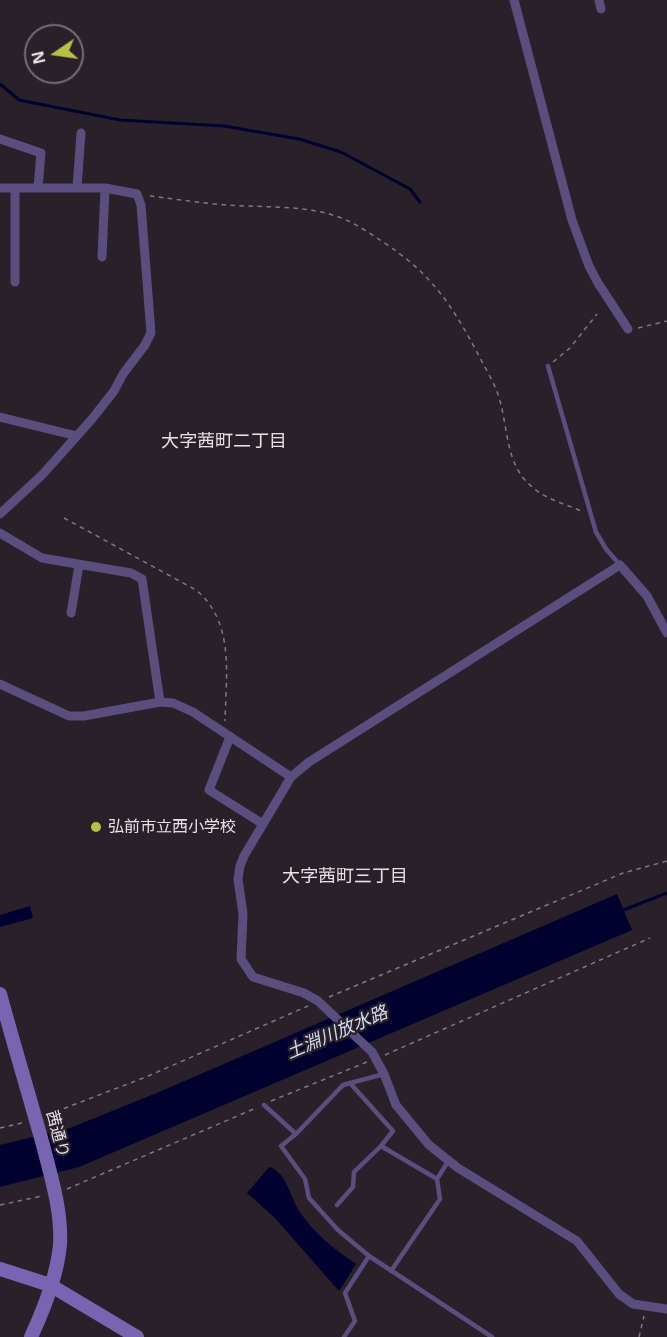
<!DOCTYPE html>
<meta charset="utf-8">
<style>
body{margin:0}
#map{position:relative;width:667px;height:1337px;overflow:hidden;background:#29202a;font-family:"Open Sans",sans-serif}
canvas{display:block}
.north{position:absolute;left:24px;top:24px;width:60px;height:60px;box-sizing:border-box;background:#29202a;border:2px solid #756d76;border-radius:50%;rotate:257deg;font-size:16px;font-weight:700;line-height:24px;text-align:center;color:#e7e1e7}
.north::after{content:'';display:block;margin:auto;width:21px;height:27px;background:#b9c046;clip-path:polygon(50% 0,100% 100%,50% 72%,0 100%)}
</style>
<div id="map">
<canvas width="667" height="1337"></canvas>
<div class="north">N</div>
</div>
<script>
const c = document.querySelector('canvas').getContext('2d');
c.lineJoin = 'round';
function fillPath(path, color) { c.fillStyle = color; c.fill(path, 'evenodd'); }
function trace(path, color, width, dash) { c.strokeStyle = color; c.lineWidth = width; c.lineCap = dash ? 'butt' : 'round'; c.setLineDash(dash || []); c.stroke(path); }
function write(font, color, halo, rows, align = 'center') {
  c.font = font + ' "Open Sans","Noto Sans JP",sans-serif'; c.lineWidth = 4.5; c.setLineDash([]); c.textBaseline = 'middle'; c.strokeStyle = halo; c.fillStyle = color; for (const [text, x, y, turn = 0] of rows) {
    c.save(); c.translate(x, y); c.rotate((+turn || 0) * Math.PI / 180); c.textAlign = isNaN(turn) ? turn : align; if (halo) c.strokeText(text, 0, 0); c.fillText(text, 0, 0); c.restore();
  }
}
fillPath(new Path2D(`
 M 617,894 L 632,930 L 79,1167 L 0,1187 L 0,1145 L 70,1128 L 159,1092 Z
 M 30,906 L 33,918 L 0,927 L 0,915 Z
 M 269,1167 C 286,1171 290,1196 298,1209 C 312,1232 333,1248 356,1264 L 339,1291 L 275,1218 L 247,1193 Z`), '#00012e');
trace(new Path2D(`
 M 0,84 L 19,100 L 120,120 L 224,126 L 299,139 L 341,152 L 410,189 L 420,202
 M 621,911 L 667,893`), '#00012e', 3);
trace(new Path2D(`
 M 150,196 C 175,199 201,203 227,205 C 266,208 307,204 344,219 C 358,225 371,234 383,242 C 432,274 452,305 479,356 C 486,370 496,385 500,401 C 508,429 506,464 530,485 C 543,498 562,503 579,510 L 582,515
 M 638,328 L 667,321
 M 553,362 L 570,348 L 597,314
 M 64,518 L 196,590 C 235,622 226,676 225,721
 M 329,997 L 623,873 L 667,861
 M 385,1055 L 650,938
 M 271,1101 L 367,1062
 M 47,1115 L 146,1077 L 308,1006
 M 0,1128 L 22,1123
 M 67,1189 L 256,1108
 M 0,1205 L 42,1196
 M 639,1337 L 644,1316`), '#807881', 1.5, [4.5, 4.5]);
trace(new Path2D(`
 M 548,366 L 596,532 L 606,549 L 620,565
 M 350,1083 L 393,1131 L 381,1146
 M 264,1105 L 296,1134
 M 337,1205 L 353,1187 L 354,1172 L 381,1146 L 437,1179 L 449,1160
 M 369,1256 L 492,1337
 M 391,1271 L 440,1199 L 437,1179
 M 344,1337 L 355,1321 L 345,1293 L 369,1256 L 338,1230 L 309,1198 L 305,1179 L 281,1146 L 296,1134 L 343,1085 L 384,1074`), '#5a4e7f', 4.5);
trace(new Path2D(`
 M 514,0 L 572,220 L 589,266 L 598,283 L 628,329
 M 599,0 L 601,9
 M 0,139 L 41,153 L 38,188
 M 0,188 L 105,188 L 137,194 L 141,205 L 151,333 L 145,345 L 123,374 L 114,391 L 92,419 L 42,475 L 0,514
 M 77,188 L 81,133
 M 102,257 L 105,188
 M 15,282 L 15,188
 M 0,417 L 77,436
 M 0,533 L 42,558 L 131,573 L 142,579 L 160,702
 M 71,613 L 79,565
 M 667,633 L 647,596 L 620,565 L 309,762 L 291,777 L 244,856 L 240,866 L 238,879 L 243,914 L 241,959 L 253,977 L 304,993 L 318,1001 L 372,1052 L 384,1074 L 396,1105 L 429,1145 L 458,1168 L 577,1241 L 619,1294 L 633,1304 L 667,1309
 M 0,684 L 69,716 L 84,716 L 160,702 L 173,703 L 193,712 L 291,777
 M 230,737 L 209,790 L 263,824`), '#5a4e7f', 9);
trace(new Path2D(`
 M 0,994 C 14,1045 29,1095 43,1145 C 51,1177 62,1211 60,1245 C 57,1276 44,1309 31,1337
 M 0,1269 L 50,1285 L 137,1337`), '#7865b2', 14);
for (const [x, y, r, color] of [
 [96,827,6,"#b9c046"]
]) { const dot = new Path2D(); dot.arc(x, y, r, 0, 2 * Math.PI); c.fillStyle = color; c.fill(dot); trace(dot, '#29202a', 2); }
write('16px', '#e7e1e7', '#29202a', [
 ["弘前市立西小学校",108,827]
], 'left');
write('16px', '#e7e1e7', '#29202a', [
 ["茜通り",57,1134,75]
]);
write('18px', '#e7e1e7', '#29202a', [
 ["大字茜町二丁目",224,442],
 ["大字茜町三丁目",345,877]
]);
write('italic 18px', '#d1dbee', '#29202a', [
 ["土淵川放水路",337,1033,-23]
]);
</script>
